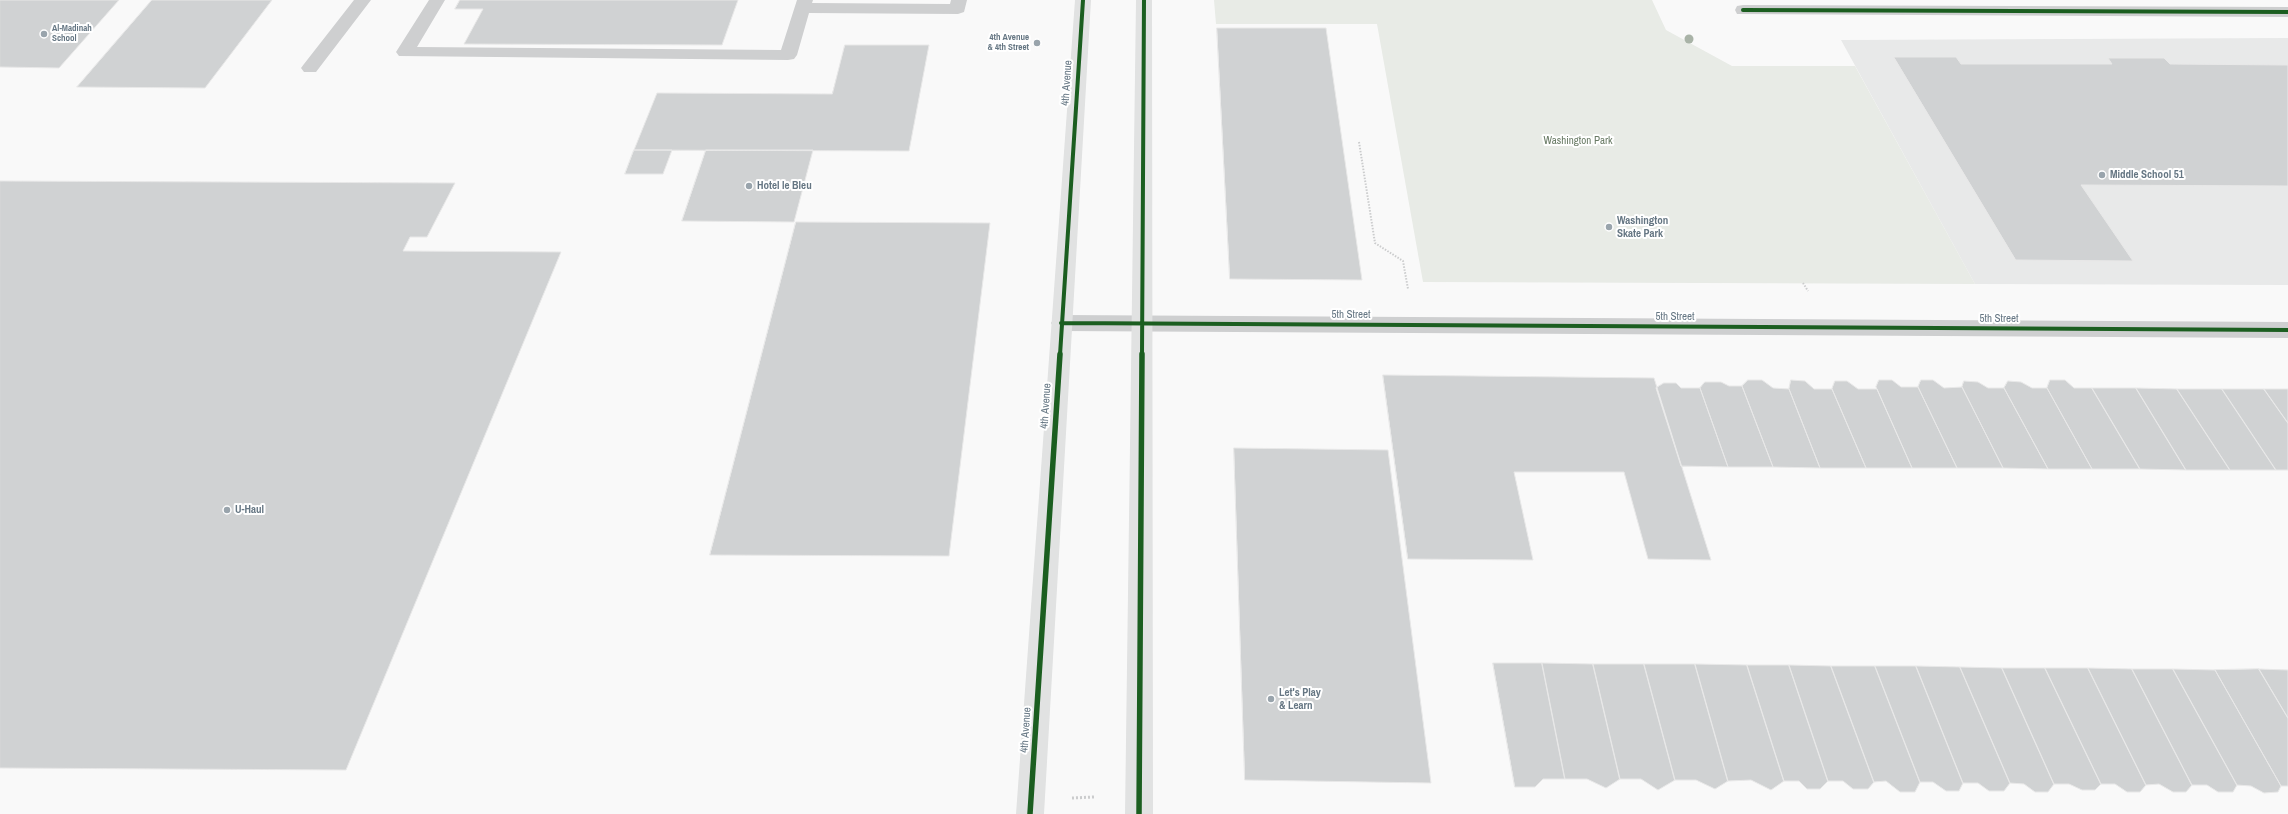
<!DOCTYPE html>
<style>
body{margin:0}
canvas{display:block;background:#f9f9f9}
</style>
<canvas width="2288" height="814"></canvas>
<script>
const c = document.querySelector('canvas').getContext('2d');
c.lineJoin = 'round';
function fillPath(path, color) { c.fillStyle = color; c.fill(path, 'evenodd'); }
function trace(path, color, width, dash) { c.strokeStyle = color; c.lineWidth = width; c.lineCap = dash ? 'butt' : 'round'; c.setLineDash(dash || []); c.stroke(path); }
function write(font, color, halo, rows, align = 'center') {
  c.font = font + ' "Archivo Narrow",sans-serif'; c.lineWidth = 4; c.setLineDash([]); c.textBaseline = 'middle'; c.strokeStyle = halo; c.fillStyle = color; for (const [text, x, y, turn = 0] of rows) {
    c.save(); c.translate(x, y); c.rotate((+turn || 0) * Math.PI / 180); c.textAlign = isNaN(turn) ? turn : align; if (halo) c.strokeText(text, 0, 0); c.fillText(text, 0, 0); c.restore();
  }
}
fillPath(new Path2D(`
 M 2288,38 L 2288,285 L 1975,284 L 1841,40 Z`), '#e8e9e9');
fillPath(new Path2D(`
 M 1214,0 L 1652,0 L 1666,30 L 1732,66 L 1855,66 L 1975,284 L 1423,282 L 1377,24 L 1216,24 Z`), '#e8ebe6');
const building = new Path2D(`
 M 0,0 L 119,0 L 59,68 L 0,67 Z
 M 152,0 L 272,0 L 205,88 L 77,87 Z
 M 460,0 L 738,0 L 722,45 L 464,44 L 483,9 L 455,9 Z
 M 1217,28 L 1326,28 L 1362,280 L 1230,279 Z
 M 845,45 L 929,45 L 909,151 L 634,150 L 657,93 L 832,94 Z
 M 1894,57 L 1956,57 L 1961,64 L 2112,64 L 2108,58 L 2164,58 L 2170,64 L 2288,65 L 2288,186 L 2081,185 L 2133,261 L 2016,260 Z
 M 634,150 L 672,150 L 663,174 L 625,174 Z
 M 706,150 L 813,150 L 794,222 L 682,221 Z
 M 0,181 L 455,183 L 427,237 L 410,237 L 403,251 L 561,252 L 346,770 L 0,768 Z
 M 796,222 L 990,223 L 949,556 L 710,555 Z
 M 1383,375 L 1654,378 L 1711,560 L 1648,559 L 1624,472 L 1514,472 L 1533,560 L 1408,559 Z
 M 1748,380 L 1762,380 L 1773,388 L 1789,389 L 1820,468 L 1773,467 L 1742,386 Z
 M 1791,380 L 1805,381 L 1814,389 L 1832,389 L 1866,468 L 1820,468 L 1789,389 Z
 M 1879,380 L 1892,380 L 1901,387 L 1918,387 L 1957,468 L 1912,468 L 1876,387 Z
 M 1921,380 L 1933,380 L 1944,388 L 1962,387 L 2003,468 L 1957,468 L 1918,387 Z
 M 2050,380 L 2065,380 L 2074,388 L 2092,388 L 2140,469 L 2092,469 L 2047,388 Z
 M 1835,381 L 1847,381 L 1858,389 L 1877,389 L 1912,468 L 1866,468 L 1832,389 Z
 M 1964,381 L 1978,382 L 1988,388 L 2004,388 L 2048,469 L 2003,468 L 1962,387 Z
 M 2008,381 L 2021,382 L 2032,388 L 2047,388 L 2092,469 L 2048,469 L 2004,388 Z
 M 1705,382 L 1721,382 L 1729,386 L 1742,386 L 1773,467 L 1728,467 L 1700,388 Z
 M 1664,383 L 1676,383 L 1681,388 L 1700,388 L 1728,467 L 1681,466 L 1656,388 Z
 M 2092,388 L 2136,388 L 2186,470 L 2140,469 Z
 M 2136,388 L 2177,389 L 2230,470 L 2186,470 Z
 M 2177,389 L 2222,389 L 2276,470 L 2230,470 Z
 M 2222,389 L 2264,389 L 2288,423 L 2288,470 L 2276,470 Z
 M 2264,389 L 2288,389 L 2288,423 Z
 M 1234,448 L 1388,450 L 1431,783 L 1245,780 Z
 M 1493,663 L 1542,663 L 1565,779 L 1543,779 L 1535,787 L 1515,787 Z
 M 1542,663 L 1593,664 L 1620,779 L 1606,788 L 1587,779 L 1565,779 Z
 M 1593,664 L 1644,664 L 1675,780 L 1658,790 L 1641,779 L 1620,779 Z
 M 1644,664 L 1695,664 L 1728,781 L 1715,789 L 1696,780 L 1675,780 Z
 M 1695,664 L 1747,665 L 1784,781 L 1771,790 L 1751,780 L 1728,781 Z
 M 1747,665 L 1789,665 L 1828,781 L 1820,789 L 1807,789 L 1799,781 L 1784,781 Z
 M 1789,665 L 1831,666 L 1874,782 L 1868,789 L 1853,789 L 1843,781 L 1828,781 Z
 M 1831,666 L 1875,666 L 1920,782 L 1915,792 L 1900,792 L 1886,781 L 1874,782 Z
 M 1875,666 L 1916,666 L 1963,783 L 1959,791 L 1946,791 L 1933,782 L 1920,782 Z
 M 1916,666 L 1960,667 L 2010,783 L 2004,791 L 1989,791 L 1978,783 L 1963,783 Z
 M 1960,667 L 2002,668 L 2054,784 L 2048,792 L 2035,792 L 2024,784 L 2010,783 Z
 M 2002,668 L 2045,668 L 2101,784 L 2095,790 L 2082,790 L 2069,784 L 2054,784 Z
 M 2045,668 L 2088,668 L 2146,785 L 2140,792 L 2127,792 L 2115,784 L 2101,784 Z
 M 2088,668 L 2132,669 L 2192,785 L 2186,792 L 2173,792 L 2159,784 L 2146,785 Z
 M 2132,669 L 2173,669 L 2237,785 L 2233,792 L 2218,792 L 2207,785 L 2192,785 Z
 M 2173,669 L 2215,670 L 2281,786 L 2278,792 L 2264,793 L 2251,786 L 2237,785 Z
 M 2259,669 L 2288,718 L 2288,786 L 2281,786 L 2215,670 Z
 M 2259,669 L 2288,670 L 2288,718 Z`);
fillPath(building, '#d0d2d3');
trace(building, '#e8e8e8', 1);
trace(new Path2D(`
 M 1359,142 L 1375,243 L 1403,261 L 1408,289
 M 1803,283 L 1808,291`), '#cbcccd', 2, [1.5, 1.5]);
trace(new Path2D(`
 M 1072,798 L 1094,797`), '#cbcccd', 3, [2, 2]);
fillPath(new Path2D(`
 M 354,0 L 371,0 L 316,72 L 304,72 L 301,68 L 304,64 Z
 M 429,0 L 445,0 L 417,47 L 781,50 L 797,0 L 813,0 L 812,3 L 950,4 L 951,0 L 967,0 L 964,12 L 958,14 L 809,13 L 797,55 L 794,59 L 788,60 L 399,56 L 396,52 Z`), '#cecfd0');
fillPath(new Path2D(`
 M 1743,5 L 2288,7 L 2288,17 L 1737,14 L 1735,10 L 1737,6 Z
 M 1061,315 L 2288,322 L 2288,338 L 1061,331 L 1054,328 L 1051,323 L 1054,318 Z`), '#cecfd0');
fillPath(new Path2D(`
 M 1075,0 L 1091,0 L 1044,814 L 1016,814 Z
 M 1136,0 L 1152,0 L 1153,814 L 1125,814 Z`), '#e1e2e2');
trace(new Path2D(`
 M 1743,10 L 2288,12
 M 1061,323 L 2288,330
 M 1060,355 L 1083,0
 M 1142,355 L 1144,0`), '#1b5e20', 4);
trace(new Path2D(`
 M 1030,814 L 1060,354
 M 1139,814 L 1142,354`), '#1b5e20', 5.5);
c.fillStyle = '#a9b3a7';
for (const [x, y] of [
 [1689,39]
]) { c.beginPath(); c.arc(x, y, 4.5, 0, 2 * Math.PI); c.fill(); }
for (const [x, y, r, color] of [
 [44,34,4,"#99a4ac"],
 [1037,43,4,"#99a4ac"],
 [2102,175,4,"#99a4ac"],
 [749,186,4,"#99a4ac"],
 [1609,227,4,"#99a4ac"],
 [227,510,4,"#99a4ac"],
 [1271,699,4,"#99a4ac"]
]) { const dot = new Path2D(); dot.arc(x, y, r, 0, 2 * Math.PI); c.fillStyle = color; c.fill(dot); trace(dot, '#fff', 1.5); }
write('bold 9px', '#657683', '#fff', [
 ["Al-Madinah",52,29],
 ["School",52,39],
 ["4th Avenue",1029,38,"right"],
 ["& 4th Street",1029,48,"right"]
], 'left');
write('11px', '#657683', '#fff', [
 ["4th Avenue",1067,83,-86],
 ["5th Street",1351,315],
 ["5th Street",1675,317],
 ["5th Street",1999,319],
 ["4th Avenue",1046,406,-86],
 ["4th Avenue",1026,730,-86]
]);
write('11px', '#687a64', '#fff', [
 ["Washington Park",1578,141]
]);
write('bold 11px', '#657683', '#fff', [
 ["Middle School 51",2110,175],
 ["Hotel le Bleu",757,186],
 ["Washington",1617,221],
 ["Skate Park",1617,234],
 ["U-Haul",235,510],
 ["Let's Play",1279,693],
 ["& Learn",1279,706]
], 'left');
</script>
